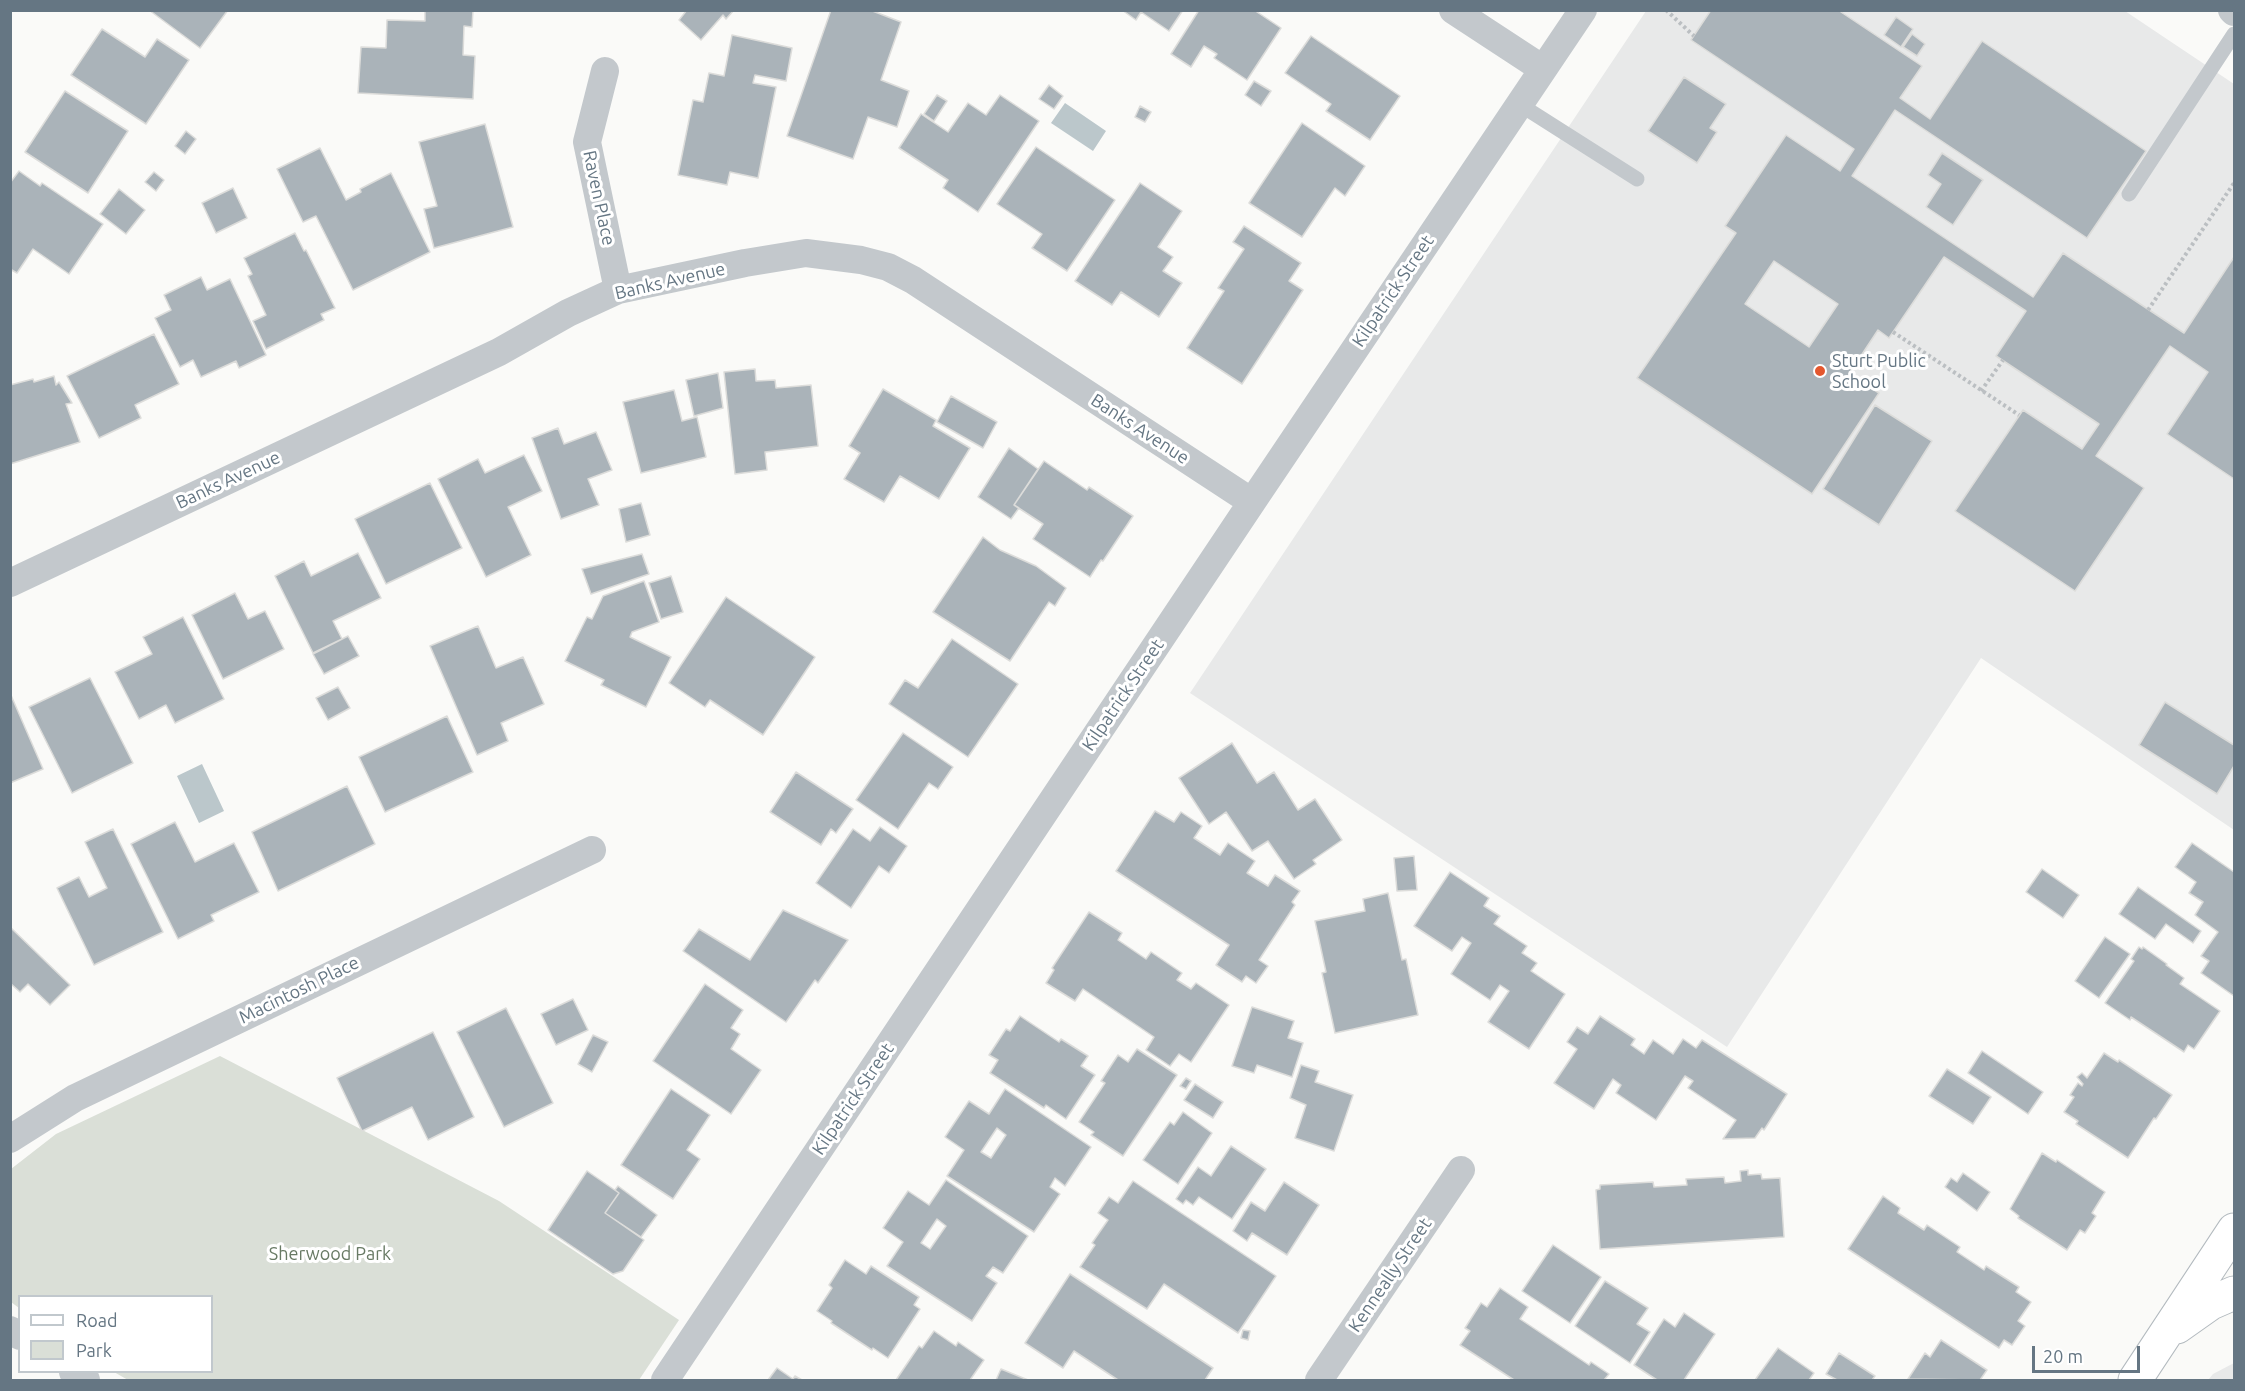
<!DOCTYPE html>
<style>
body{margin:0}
#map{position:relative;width:2245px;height:1391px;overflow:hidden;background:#fafaf8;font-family:Ubuntu,sans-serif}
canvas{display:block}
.frame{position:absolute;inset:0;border:12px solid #657683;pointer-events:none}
.legend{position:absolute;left:18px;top:1295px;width:195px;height:78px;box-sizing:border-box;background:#fff;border:2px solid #c1c8cd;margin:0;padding:8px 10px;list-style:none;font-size:18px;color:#657683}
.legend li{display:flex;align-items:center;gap:12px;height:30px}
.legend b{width:30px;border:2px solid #c1c8cd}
.scale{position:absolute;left:2032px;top:1346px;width:108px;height:27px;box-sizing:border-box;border:3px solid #657683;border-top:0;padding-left:8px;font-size:18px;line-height:21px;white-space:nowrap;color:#657683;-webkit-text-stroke:4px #fff;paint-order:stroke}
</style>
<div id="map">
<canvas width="2245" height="1391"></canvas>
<div class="frame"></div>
<ul class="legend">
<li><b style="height:8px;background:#fff"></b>Road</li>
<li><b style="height:16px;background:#dadfd7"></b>Park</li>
</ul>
<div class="scale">20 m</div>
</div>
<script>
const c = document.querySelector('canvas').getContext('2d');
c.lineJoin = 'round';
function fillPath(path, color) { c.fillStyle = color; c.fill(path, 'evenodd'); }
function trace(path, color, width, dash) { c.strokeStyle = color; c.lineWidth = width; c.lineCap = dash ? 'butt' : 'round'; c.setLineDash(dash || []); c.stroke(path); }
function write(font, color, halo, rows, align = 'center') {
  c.font = font + ' Ubuntu,sans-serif'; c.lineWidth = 6; c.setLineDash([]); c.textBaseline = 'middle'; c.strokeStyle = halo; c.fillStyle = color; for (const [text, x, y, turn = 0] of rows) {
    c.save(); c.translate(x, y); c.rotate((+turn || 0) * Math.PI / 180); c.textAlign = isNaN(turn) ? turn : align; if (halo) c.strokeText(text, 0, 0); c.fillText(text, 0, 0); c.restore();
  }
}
fillPath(new Path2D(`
 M 1646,11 L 2125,11 L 2234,84 L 2234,830 L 1981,658 L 1727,1047 L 1190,693 Z
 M 2234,1363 L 2234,1380 L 2208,1380 L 2213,1374 Z`), '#e8e9e9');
fillPath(new Path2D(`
 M 220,1056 L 499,1201 L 679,1320 L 639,1380 L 128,1380 L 114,1372 L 212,1372 L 212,1296 L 20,1296 L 19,1308 L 11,1302 L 11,1169 L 56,1134 Z`), '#dadfd7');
fillPath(new Path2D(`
 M 1065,103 L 1106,131 L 1093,151 L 1051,123 Z
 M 202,764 L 224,811 L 199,823 L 177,776 Z`), '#bbc7cb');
const building = new Path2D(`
 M 149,10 L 228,10 L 200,48 Z
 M 425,10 L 473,10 L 472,27 L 464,26 L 463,55 L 475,56 L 473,99 L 358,93 L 361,47 L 386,48 L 387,20 L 425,21 Z
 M 687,10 L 734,10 L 726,19 L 723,15 L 701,40 L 679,20 Z
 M 831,10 L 870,10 L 901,22 L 881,80 L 909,91 L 897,127 L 868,117 L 853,159 L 787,136 Z
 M 1122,10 L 1183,10 L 1169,31 L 1141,12 L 1136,20 Z
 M 1199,10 L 1254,10 L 1281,28 L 1247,80 L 1214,58 L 1217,54 L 1204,46 L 1191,67 L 1171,54 Z
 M 1711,10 L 1838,10 L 1922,66 L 1900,98 L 1930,119 L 1982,41 L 2146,151 L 2087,238 L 1895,110 L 1852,176 L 2033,297 L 2063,253 L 2184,333 L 2234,257 L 2234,479 L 2167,434 L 2208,372 L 2170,346 L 2096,456 L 2144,488 L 2075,591 L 1955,511 L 2023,410 L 2082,449 L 2099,424 L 1996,356 L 2026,311 L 1944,257 L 1889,338 L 1878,330 L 1849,374 L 1879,393 L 1812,494 L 1637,378 L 1736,233 L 1725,226 L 1786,135 L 1840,171 L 1854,149 L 1691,40 ZM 1774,261 L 1838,304 L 1809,347 L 1745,304 Z
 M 1896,17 L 1913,29 L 1901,47 L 1884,35 Z
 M 102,29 L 145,57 L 157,39 L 189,60 L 146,124 L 71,75 Z
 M 1912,34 L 1925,44 L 1917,56 L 1903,47 Z
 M 732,35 L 792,48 L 786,81 L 755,75 L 753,83 L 776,87 L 758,178 L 730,172 L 727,185 L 678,175 L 693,100 L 703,102 L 709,73 L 724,76 Z
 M 1311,36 L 1400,96 L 1370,140 L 1326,111 L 1331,104 L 1285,73 Z
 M 1684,77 L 1726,104 L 1710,128 L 1717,132 L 1697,163 L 1648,131 Z
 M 1254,81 L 1271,91 L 1261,106 L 1245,95 Z
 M 1049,85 L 1063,96 L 1054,109 L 1039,99 Z
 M 65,91 L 128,131 L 88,193 L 25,152 Z
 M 937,95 L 947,101 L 934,121 L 924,114 Z
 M 1000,95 L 1039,121 L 978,212 L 943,188 L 948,180 L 899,148 L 921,114 L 948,132 L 968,103 L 986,115 Z
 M 1140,106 L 1151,112 L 1145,122 L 1135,117 Z
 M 1302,123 L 1365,166 L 1345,196 L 1335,188 L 1302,237 L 1249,203 Z
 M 485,124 L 513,227 L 434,248 L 424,209 L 437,206 L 419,142 Z
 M 186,131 L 196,139 L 185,154 L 175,146 Z
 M 1036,147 L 1115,200 L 1067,271 L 1032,248 L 1042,234 L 997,204 Z
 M 320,148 L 346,200 L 361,192 L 360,189 L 391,173 L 430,252 L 353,290 L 316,216 L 303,222 L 277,169 Z
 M 1942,153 L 1983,180 L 1953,225 L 1926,207 L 1941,184 L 1928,175 Z
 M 19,171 L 40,186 L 42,183 L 103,224 L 69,274 L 33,249 L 17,273 L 10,269 L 10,183 Z
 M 154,172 L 164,180 L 156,191 L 145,182 Z
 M 1140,183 L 1182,211 L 1158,247 L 1173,257 L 1163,271 L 1182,283 L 1159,317 L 1121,292 L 1112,305 L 1075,281 Z
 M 233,188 L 247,218 L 216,233 L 202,203 Z
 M 119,189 L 145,210 L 126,234 L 100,214 Z
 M 1244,226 L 1301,263 L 1289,281 L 1303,290 L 1242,384 L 1187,348 L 1224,291 L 1218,288 L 1244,249 L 1233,242 Z
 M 295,233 L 304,251 L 306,250 L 335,308 L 321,314 L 324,320 L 266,349 L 253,321 L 266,315 L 248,276 L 252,274 L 244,258 Z
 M 201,277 L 207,290 L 230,279 L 266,355 L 239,368 L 236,361 L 201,377 L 193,360 L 180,367 L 155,318 L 171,310 L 164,295 Z
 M 154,334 L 179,384 L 135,405 L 141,418 L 99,438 L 67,376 Z
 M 755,369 L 756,381 L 775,380 L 776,388 L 811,385 L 818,446 L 765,452 L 767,470 L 735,474 L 724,372 Z
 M 718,373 L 723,408 L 694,416 L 686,380 Z
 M 54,376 L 56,385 L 59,382 L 72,403 L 66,404 L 80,442 L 10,464 L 10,385 L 33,379 L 34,382 Z
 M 883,389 L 936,420 L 933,426 L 970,448 L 939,499 L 900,476 L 884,502 L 844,479 L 860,453 L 849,446 Z
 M 674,390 L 682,421 L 697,417 L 706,457 L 641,473 L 623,402 Z
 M 951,396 L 997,422 L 983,448 L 937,422 Z
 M 1875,405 L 1932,441 L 1879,525 L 1823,489 Z
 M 558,428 L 564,444 L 596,432 L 612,470 L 588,479 L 599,505 L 561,519 L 532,438 Z
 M 1009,448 L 1038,469 L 1014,505 L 1019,508 L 1011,519 L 978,497 Z
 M 524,455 L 542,491 L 508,507 L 531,555 L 486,577 L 438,479 L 478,459 L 485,473 Z
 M 1044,461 L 1087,490 L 1089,487 L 1133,516 L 1103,561 L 1101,560 L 1090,577 L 1033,539 L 1043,524 L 1014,505 Z
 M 430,483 L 462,548 L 386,584 L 355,519 Z
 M 641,503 L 650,535 L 626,542 L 619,509 Z
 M 983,537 L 1000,550 L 1036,566 L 1066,588 L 1055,606 L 1049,602 L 1010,661 L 933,612 Z
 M 358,553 L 381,598 L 333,621 L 342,639 L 313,653 L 275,576 L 304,561 L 311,576 Z
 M 642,554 L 649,574 L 591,594 L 582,569 Z
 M 671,576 L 683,612 L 661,619 L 649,583 Z
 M 644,581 L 659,622 L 632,632 L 630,637 L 671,657 L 646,707 L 601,685 L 604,680 L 565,661 L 587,617 L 592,619 L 603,596 Z
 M 235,593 L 248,619 L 265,611 L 284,649 L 223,679 L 192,615 Z
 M 726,597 L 815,657 L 763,735 L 710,700 L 705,707 L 669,683 Z
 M 183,617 L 224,699 L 175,723 L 166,705 L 139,719 L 115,672 L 152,654 L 143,637 Z
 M 478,626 L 496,668 L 523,657 L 544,704 L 501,723 L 508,741 L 477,755 L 430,646 Z
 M 348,636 L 359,656 L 324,674 L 313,654 Z
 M 952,639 L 1018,684 L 968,757 L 889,704 L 905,680 L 918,688 Z
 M 90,678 L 133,763 L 72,793 L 29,707 Z
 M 338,687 L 350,708 L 328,720 L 316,698 Z
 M 10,693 L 43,769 L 10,783 Z
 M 2165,702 L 2234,745 L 2234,766 L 2217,794 L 2139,745 Z
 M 447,716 L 473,772 L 385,812 L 359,757 Z
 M 903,733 L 953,767 L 938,789 L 929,783 L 898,829 L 856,800 Z
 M 1232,743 L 1257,783 L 1274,772 L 1298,810 L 1315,799 L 1342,840 L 1313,860 L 1316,864 L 1294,879 L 1268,841 L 1252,851 L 1226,812 L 1209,824 L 1179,778 Z
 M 796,772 L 853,809 L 836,833 L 831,829 L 821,845 L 770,812 Z
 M 347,786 L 375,844 L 278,891 L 252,832 Z
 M 1155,811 L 1174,822 L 1181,812 L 1202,826 L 1194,838 L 1220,855 L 1228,843 L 1255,861 L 1247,873 L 1268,886 L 1275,875 L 1300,891 L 1292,902 L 1295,905 L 1259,960 L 1268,966 L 1256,983 L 1246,976 L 1242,982 L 1216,965 L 1229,945 L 1116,871 Z
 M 175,822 L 195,862 L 234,843 L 259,892 L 211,915 L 214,921 L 178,939 L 131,844 Z
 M 880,827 L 907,846 L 889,873 L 879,866 L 851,908 L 816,883 L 853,829 L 870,841 Z
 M 113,829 L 163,932 L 94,965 L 57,888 L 79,877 L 89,897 L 107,888 L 85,842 Z
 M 2192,843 L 2234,872 L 2234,996 L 2201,973 L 2209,961 L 2201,956 L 2218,932 L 2195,915 L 2203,902 L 2189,893 L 2196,882 L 2175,867 Z
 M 1414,856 L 1417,890 L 1397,891 L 1394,858 Z
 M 2042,869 L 2079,895 L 2063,918 L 2026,892 Z
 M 1450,872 L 1489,898 L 1484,906 L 1500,916 L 1494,924 L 1527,946 L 1522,953 L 1537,963 L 1531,971 L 1565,994 L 1529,1049 L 1488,1022 L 1509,991 L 1500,985 L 1490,1000 L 1451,974 L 1471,943 L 1462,937 L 1452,951 L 1414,926 Z
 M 2138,887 L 2201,931 L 2193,943 L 2166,924 L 2155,939 L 2119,914 Z
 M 1388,893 L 1402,960 L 1406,959 L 1418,1015 L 1335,1033 L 1322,973 L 1326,972 L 1315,921 L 1365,911 L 1363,899 Z
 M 783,910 L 848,940 L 818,983 L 815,980 L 786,1022 L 683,951 L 699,929 L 750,960 Z
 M 1089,912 L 1122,933 L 1118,940 L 1146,959 L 1151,952 L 1182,973 L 1177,980 L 1191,989 L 1196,983 L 1229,1005 L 1191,1062 L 1179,1054 L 1170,1066 L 1146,1050 L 1154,1037 L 1083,989 L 1075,1001 L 1046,983 L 1054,970 L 1052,968 Z
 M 10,927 L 70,985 L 50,1005 L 28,984 L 20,992 L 10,983 Z
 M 2105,937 L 2130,954 L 2099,998 L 2075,981 Z
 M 2139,947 L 2142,949 L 2143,947 L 2167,964 L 2166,965 L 2184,978 L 2180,984 L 2220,1011 L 2194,1049 L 2188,1045 L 2184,1052 L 2131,1017 L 2130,1020 L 2105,1003 L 2134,961 L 2131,959 Z
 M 705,984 L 743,1010 L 731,1028 L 740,1034 L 731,1049 L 761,1070 L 731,1114 L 653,1061 Z
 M 573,999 L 588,1030 L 556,1045 L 541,1014 Z
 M 1252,1007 L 1294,1021 L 1288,1038 L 1303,1043 L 1292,1077 L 1257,1065 L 1254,1073 L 1232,1066 Z
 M 506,1008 L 553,1103 L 504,1127 L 457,1032 Z
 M 1020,1016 L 1059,1042 L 1061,1039 L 1088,1056 L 1081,1066 L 1095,1075 L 1066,1119 L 1046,1105 L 1044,1108 L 990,1073 L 998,1060 L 989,1055 L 1006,1029 L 1010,1031 Z
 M 1600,1016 L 1635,1039 L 1631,1045 L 1644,1054 L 1653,1040 L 1673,1054 L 1683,1039 L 1696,1048 L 1702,1040 L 1787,1094 L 1764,1130 L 1762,1128 L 1755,1138 L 1723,1139 L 1736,1120 L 1688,1088 L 1693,1081 L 1685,1076 L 1656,1120 L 1616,1093 L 1621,1085 L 1613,1079 L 1594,1109 L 1554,1083 L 1577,1049 L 1567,1042 L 1577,1027 L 1588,1034 Z
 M 433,1032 L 474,1117 L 428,1140 L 412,1107 L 362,1131 L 337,1078 Z
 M 593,1035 L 608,1042 L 592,1072 L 578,1064 Z
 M 1137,1049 L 1177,1075 L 1123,1156 L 1091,1135 L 1094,1132 L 1079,1122 L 1105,1083 L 1101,1081 L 1118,1055 L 1128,1062 Z
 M 1982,1051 L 2043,1092 L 2028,1114 L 1968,1073 Z
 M 2104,1053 L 2118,1062 L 2119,1060 L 2172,1095 L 2156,1119 L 2154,1118 L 2128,1158 L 2076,1124 L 2078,1121 L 2064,1112 L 2074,1097 L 2070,1095 L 2078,1083 L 2082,1086 L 2083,1084 L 2077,1077 L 2082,1073 L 2087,1078 Z
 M 1301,1065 L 1319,1071 L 1315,1082 L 1353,1095 L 1334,1151 L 1295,1138 L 1306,1105 L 1290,1098 Z
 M 1947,1069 L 1991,1097 L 1973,1124 L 1929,1096 Z
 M 1186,1078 L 1191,1081 L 1186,1089 L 1180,1086 Z
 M 1195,1084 L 1223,1102 L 1213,1118 L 1184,1100 Z
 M 671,1089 L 710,1115 L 687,1150 L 700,1159 L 673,1199 L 621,1165 Z
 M 1005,1089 L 1091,1147 L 1065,1186 L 1055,1178 L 1050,1187 L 1060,1194 L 1034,1232 L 947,1176 L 964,1150 L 945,1137 L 969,1101 L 989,1114 ZM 997,1128 L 1006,1135 L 991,1158 L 981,1152 Z
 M 1183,1112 L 1212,1133 L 1178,1184 L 1143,1160 L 1170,1122 L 1174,1125 Z
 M 1231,1146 L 1266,1169 L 1232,1219 L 1199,1197 L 1193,1205 L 1186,1200 L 1183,1204 L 1176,1199 L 1198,1167 L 1211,1176 Z
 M 2042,1153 L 2056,1162 L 2057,1160 L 2105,1192 L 2092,1213 L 2096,1216 L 2085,1233 L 2080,1230 L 2067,1250 L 2018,1218 L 2019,1216 L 2010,1209 Z
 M 1748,1170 L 1748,1175 L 1761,1174 L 1762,1179 L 1780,1178 L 1784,1237 L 1600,1249 L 1596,1190 L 1600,1189 L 1600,1185 L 1653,1182 L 1654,1187 L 1687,1185 L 1686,1179 L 1724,1177 L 1725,1183 L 1741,1181 L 1740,1171 Z
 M 587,1171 L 619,1193 L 605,1213 L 644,1240 L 623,1271 L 613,1274 L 548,1230 Z
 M 1963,1173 L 1990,1192 L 1977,1211 L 1945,1187 L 1951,1178 L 1957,1182 Z
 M 946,1180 L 1028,1236 L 1003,1273 L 993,1267 L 986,1276 L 997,1283 L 972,1321 L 887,1266 L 903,1242 L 883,1228 L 908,1191 L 929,1205 ZM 937,1219 L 946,1226 L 930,1249 L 921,1243 Z
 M 1133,1181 L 1276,1276 L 1238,1333 L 1164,1284 L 1147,1309 L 1080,1267 L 1095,1245 L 1092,1243 L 1108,1220 L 1098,1213 L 1109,1197 L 1118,1203 Z
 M 1284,1182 L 1319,1205 L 1287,1255 L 1252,1233 L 1247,1241 L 1233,1231 L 1251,1202 L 1265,1211 Z
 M 618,1186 L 657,1215 L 641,1237 L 605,1213 L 619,1193 L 615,1190 Z
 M 1883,1196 L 1900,1208 L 1898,1213 L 1924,1230 L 1927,1225 L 1960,1247 L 1957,1252 L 1984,1270 L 1986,1266 L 2019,1287 L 2016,1292 L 2031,1302 L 2018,1321 L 2025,1326 L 2012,1345 L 2004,1340 L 1999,1348 L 1848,1249 Z
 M 1553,1245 L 1601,1277 L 1570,1323 L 1522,1291 Z
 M 845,1260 L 866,1274 L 871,1266 L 919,1297 L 914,1305 L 920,1309 L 888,1358 L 873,1348 L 872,1350 L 831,1323 L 832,1321 L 817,1311 L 832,1288 L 829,1285 Z
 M 1070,1274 L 1213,1368 L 1205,1380 L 1118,1380 L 1074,1351 L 1063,1368 L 1025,1343 Z
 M 1605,1281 L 1648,1308 L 1637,1324 L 1650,1332 L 1630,1363 L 1575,1326 Z
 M 1500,1288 L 1528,1307 L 1520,1319 L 1589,1365 L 1591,1362 L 1609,1374 L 1604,1380 L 1514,1380 L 1460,1345 L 1470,1331 L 1465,1328 L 1481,1303 L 1487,1307 Z
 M 1684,1313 L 1715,1334 L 1684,1380 L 1657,1380 L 1634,1365 L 1664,1319 L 1675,1327 Z
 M 1243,1330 L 1250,1331 L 1248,1340 L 1241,1338 Z
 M 934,1331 L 956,1346 L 958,1342 L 984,1360 L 970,1380 L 896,1380 L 919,1346 L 922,1348 Z
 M 1941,1340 L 1987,1370 L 1980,1380 L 1908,1379 L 1925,1353 L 1930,1357 Z
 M 1778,1348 L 1814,1373 L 1809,1380 L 1755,1380 Z
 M 1839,1353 L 1875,1376 L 1872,1380 L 1837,1380 L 1826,1374 Z
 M 777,1368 L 793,1379 L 795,1376 L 802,1380 L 768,1380 Z
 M 1001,1369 L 1028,1380 L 996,1380 Z`);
fillPath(building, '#aab3b9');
trace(building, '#dcdcda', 1.5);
const secondary = new Path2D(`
 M 2177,1327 L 2211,1303 L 2234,1293
 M 2135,1380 L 2234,1230`);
trace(secondary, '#b3babf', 35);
trace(new Path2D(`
 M 1666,10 L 1694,36
 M 2148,310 L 2234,183
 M 1893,332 L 2019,415
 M 1981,391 L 2003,360`), '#bbbfc2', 4, [3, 3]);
trace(new Path2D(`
 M 1519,104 L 1637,179
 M 2129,194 L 2234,34`), '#c3c8cc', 15);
trace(new Path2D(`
 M 1453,10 L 1543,69
 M 2232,10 L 2234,12
 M 605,71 L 587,142 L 618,290
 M 10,583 L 499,352 L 568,313 L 618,290 L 745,263 L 806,253 L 861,260 L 888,267 L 913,280 L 1252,502
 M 10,1139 L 75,1098 L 592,850
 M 10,1330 L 20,1336
 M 73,1372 L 86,1380
 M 665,1380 L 1252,502 L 1583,10
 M 1319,1380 L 1461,1170`), '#c3c8cc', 28);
trace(secondary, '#fff', 33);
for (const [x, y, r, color] of [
 [1820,371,6,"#e4572e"]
]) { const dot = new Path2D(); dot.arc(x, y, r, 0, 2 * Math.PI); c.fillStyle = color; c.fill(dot); trace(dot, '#fff', 2); }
write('18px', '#657683', '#fff', [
 ["Raven Place",599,198,78],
 ["Banks Avenue",670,281,-13],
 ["Kilpatrick Street",1393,291,-56],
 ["Banks Avenue",1140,429,33],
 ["Banks Avenue",228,480,-25],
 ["Kilpatrick Street",1123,695,-56],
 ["Macintosh Place",299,990,-26],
 ["Kilpatrick Street",853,1099,-56],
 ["Kenneally Street",1390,1275,-56]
]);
write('18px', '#657683', '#fff', [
 ["Sturt Public",1832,361],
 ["School",1832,382]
], 'left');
write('18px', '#687a64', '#fff', [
 ["Sherwood Park",330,1254]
]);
</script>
